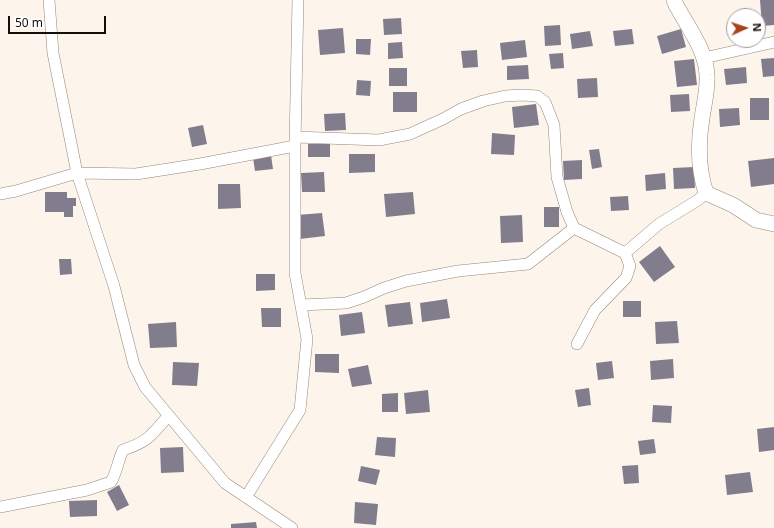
<!DOCTYPE html>
<style>
body{margin:0}
#map{position:relative;width:774px;height:528px;overflow:hidden;background:#fdf5ec;font-family:"Noto Sans",sans-serif}
canvas{display:block}
.north{position:absolute;left:726px;top:8px;width:40px;height:40px;box-sizing:border-box;background:#fff;border:1px solid #a19f9d;border-radius:50%;rotate:87deg;font-size:11px;font-weight:700;line-height:16px;text-align:center;color:#130e0a}
.north::after{content:'';display:block;margin:auto;width:14px;height:18px;background:#aa431d;clip-path:polygon(50% 0,100% 100%,50% 72%,0 100%)}
.scale{position:absolute;left:8px;top:16px;width:98px;height:18px;box-sizing:border-box;border:2px solid #130e0a;border-top:0;padding-left:5px;font-size:12px;line-height:14px;white-space:nowrap;color:#130e0a;-webkit-text-stroke:3px #fff;paint-order:stroke}
</style>
<div id="map">
<canvas width="774" height="528"></canvas>
<div class="north">N</div>
<div class="scale">50 m</div>
</div>
<script>
const c = document.querySelector('canvas').getContext('2d');
c.lineJoin = 'round';
function fillPath(path, color) { c.fillStyle = color; c.fill(path, 'evenodd'); }
function trace(path, color, width, dash) { c.strokeStyle = color; c.lineWidth = width; c.lineCap = dash ? 'butt' : 'round'; c.setLineDash(dash || []); c.stroke(path); }
fillPath(new Path2D(`
 M 760,0 L 774,0 L 774,25 L 762,26 Z
 M 401,18 L 402,34 L 384,35 L 383,19 Z
 M 560,25 L 561,45 L 545,46 L 544,26 Z
 M 343,28 L 345,53 L 320,55 L 318,30 Z
 M 632,29 L 634,44 L 615,46 L 613,31 Z
 M 681,29 L 686,47 L 662,54 L 657,36 Z
 M 590,31 L 593,46 L 572,49 L 570,34 Z
 M 356,39 L 371,39 L 370,55 L 356,54 Z
 M 525,40 L 527,57 L 502,60 L 500,43 Z
 M 402,42 L 403,58 L 388,59 L 388,43 Z
 M 477,50 L 478,67 L 463,68 L 461,51 Z
 M 563,53 L 564,68 L 551,69 L 549,54 Z
 M 774,58 L 774,76 L 763,77 L 761,59 Z
 M 694,59 L 697,85 L 677,87 L 674,61 Z
 M 528,65 L 529,79 L 507,80 L 507,66 Z
 M 746,67 L 747,83 L 726,85 L 724,69 Z
 M 389,68 L 407,68 L 407,86 L 389,86 Z
 M 597,78 L 598,97 L 578,98 L 577,79 Z
 M 357,80 L 371,81 L 370,96 L 356,95 Z
 M 393,92 L 417,92 L 417,112 L 393,112 Z
 M 689,94 L 690,111 L 671,112 L 670,95 Z
 M 750,98 L 769,98 L 769,120 L 750,120 Z
 M 536,104 L 539,125 L 514,128 L 512,107 Z
 M 739,108 L 740,125 L 720,127 L 719,109 Z
 M 345,113 L 346,130 L 325,131 L 324,114 Z
 M 203,125 L 207,144 L 192,147 L 188,128 Z
 M 492,133 L 515,135 L 514,155 L 491,154 Z
 M 308,144 L 330,144 L 330,157 L 308,157 Z
 M 599,149 L 602,167 L 592,169 L 589,150 Z
 M 349,154 L 375,154 L 375,172 L 349,173 Z
 M 271,155 L 273,169 L 255,171 L 253,158 Z
 M 774,158 L 774,184 L 751,187 L 748,161 Z
 M 582,160 L 582,179 L 564,180 L 563,161 Z
 M 694,167 L 695,188 L 674,189 L 673,168 Z
 M 324,172 L 325,192 L 302,192 L 301,173 Z
 M 665,173 L 666,189 L 646,191 L 645,175 Z
 M 218,184 L 240,184 L 241,208 L 218,209 Z
 M 45,192 L 67,192 L 67,198 L 76,198 L 76,206 L 73,206 L 73,217 L 64,217 L 64,212 L 45,212 Z
 M 413,192 L 415,214 L 386,217 L 384,194 Z
 M 628,196 L 629,210 L 611,211 L 610,197 Z
 M 544,207 L 559,207 L 559,227 L 544,227 Z
 M 322,213 L 325,236 L 300,239 L 297,215 Z
 M 522,215 L 523,242 L 501,243 L 500,216 Z
 M 660,246 L 675,267 L 654,282 L 639,262 Z
 M 59,259 L 71,259 L 72,274 L 60,275 Z
 M 256,274 L 275,274 L 275,290 L 256,291 Z
 M 447,299 L 450,318 L 422,322 L 420,303 Z
 M 623,301 L 641,301 L 641,317 L 623,317 Z
 M 410,302 L 413,324 L 388,327 L 385,305 Z
 M 261,308 L 281,308 L 281,327 L 262,327 Z
 M 362,312 L 365,333 L 341,336 L 339,315 Z
 M 677,321 L 679,343 L 656,344 L 655,322 Z
 M 176,322 L 177,347 L 150,348 L 148,324 Z
 M 315,354 L 339,354 L 339,373 L 315,372 Z
 M 673,359 L 674,378 L 651,380 L 650,361 Z
 M 612,361 L 614,378 L 598,380 L 596,363 Z
 M 173,362 L 199,363 L 197,386 L 172,385 Z
 M 368,365 L 372,384 L 352,387 L 348,369 Z
 M 589,388 L 591,405 L 578,407 L 575,390 Z
 M 428,390 L 430,412 L 406,414 L 404,393 Z
 M 398,393 L 398,412 L 382,412 L 382,394 Z
 M 653,405 L 672,406 L 671,423 L 652,422 Z
 M 774,427 L 774,450 L 759,452 L 757,429 Z
 M 377,437 L 396,438 L 395,457 L 375,455 Z
 M 654,439 L 656,453 L 640,455 L 638,441 Z
 M 183,447 L 184,472 L 161,473 L 160,448 Z
 M 638,465 L 639,483 L 624,484 L 622,466 Z
 M 361,466 L 380,470 L 376,485 L 358,481 Z
 M 750,472 L 753,492 L 727,495 L 725,475 Z
 M 119,485 L 129,505 L 117,511 L 107,492 Z
 M 97,500 L 97,516 L 70,517 L 69,501 Z
 M 355,502 L 378,504 L 376,525 L 354,523 Z
 M 256,522 L 257,528 L 231,528 L 231,524 Z`), '#817d8c');
const minor = new Path2D(`
 M 49,0 L 53,53 L 77,173 L 114,286 L 134,365 L 145,387 L 225,483 L 292,528
 M 704,58 L 774,42
 M 295,137 L 379,140 L 410,134 L 443,119 L 461,109 L 483,101 L 505,96 L 523,95 L 537,96 L 545,102 L 554,125 L 557,177 L 567,212 L 574,228
 M 295,143 L 298,0
 M 0,194 L 16,191 L 77,173 L 136,174 L 200,164 L 295,146 L 295,273 L 307,339 L 300,410 L 246,497
 M 301,305 L 346,303 L 364,297 L 384,288 L 406,281 L 458,271 L 528,264 L 574,228 L 625,253 L 659,224 L 698,200 L 706,193
 M 577,344 L 595,310 L 626,278 L 630,266 L 625,253
 M 0,507 L 87,490 L 111,482 C 117,472 118,460 123,450 C 148,442 152,435 168,416`);
const secondary = new Path2D(`
 M 674,0 L 676,5 C 688,27 706,50 707,75 C 708,89 704,104 702,118 C 698,143 698,169 706,193 L 733,205 L 756,220 L 774,224`);
trace(minor, '#94877b', 12);
trace(secondary, '#94877b', 16);
trace(minor, '#fff', 11);
trace(secondary, '#fff', 15);
</script>
